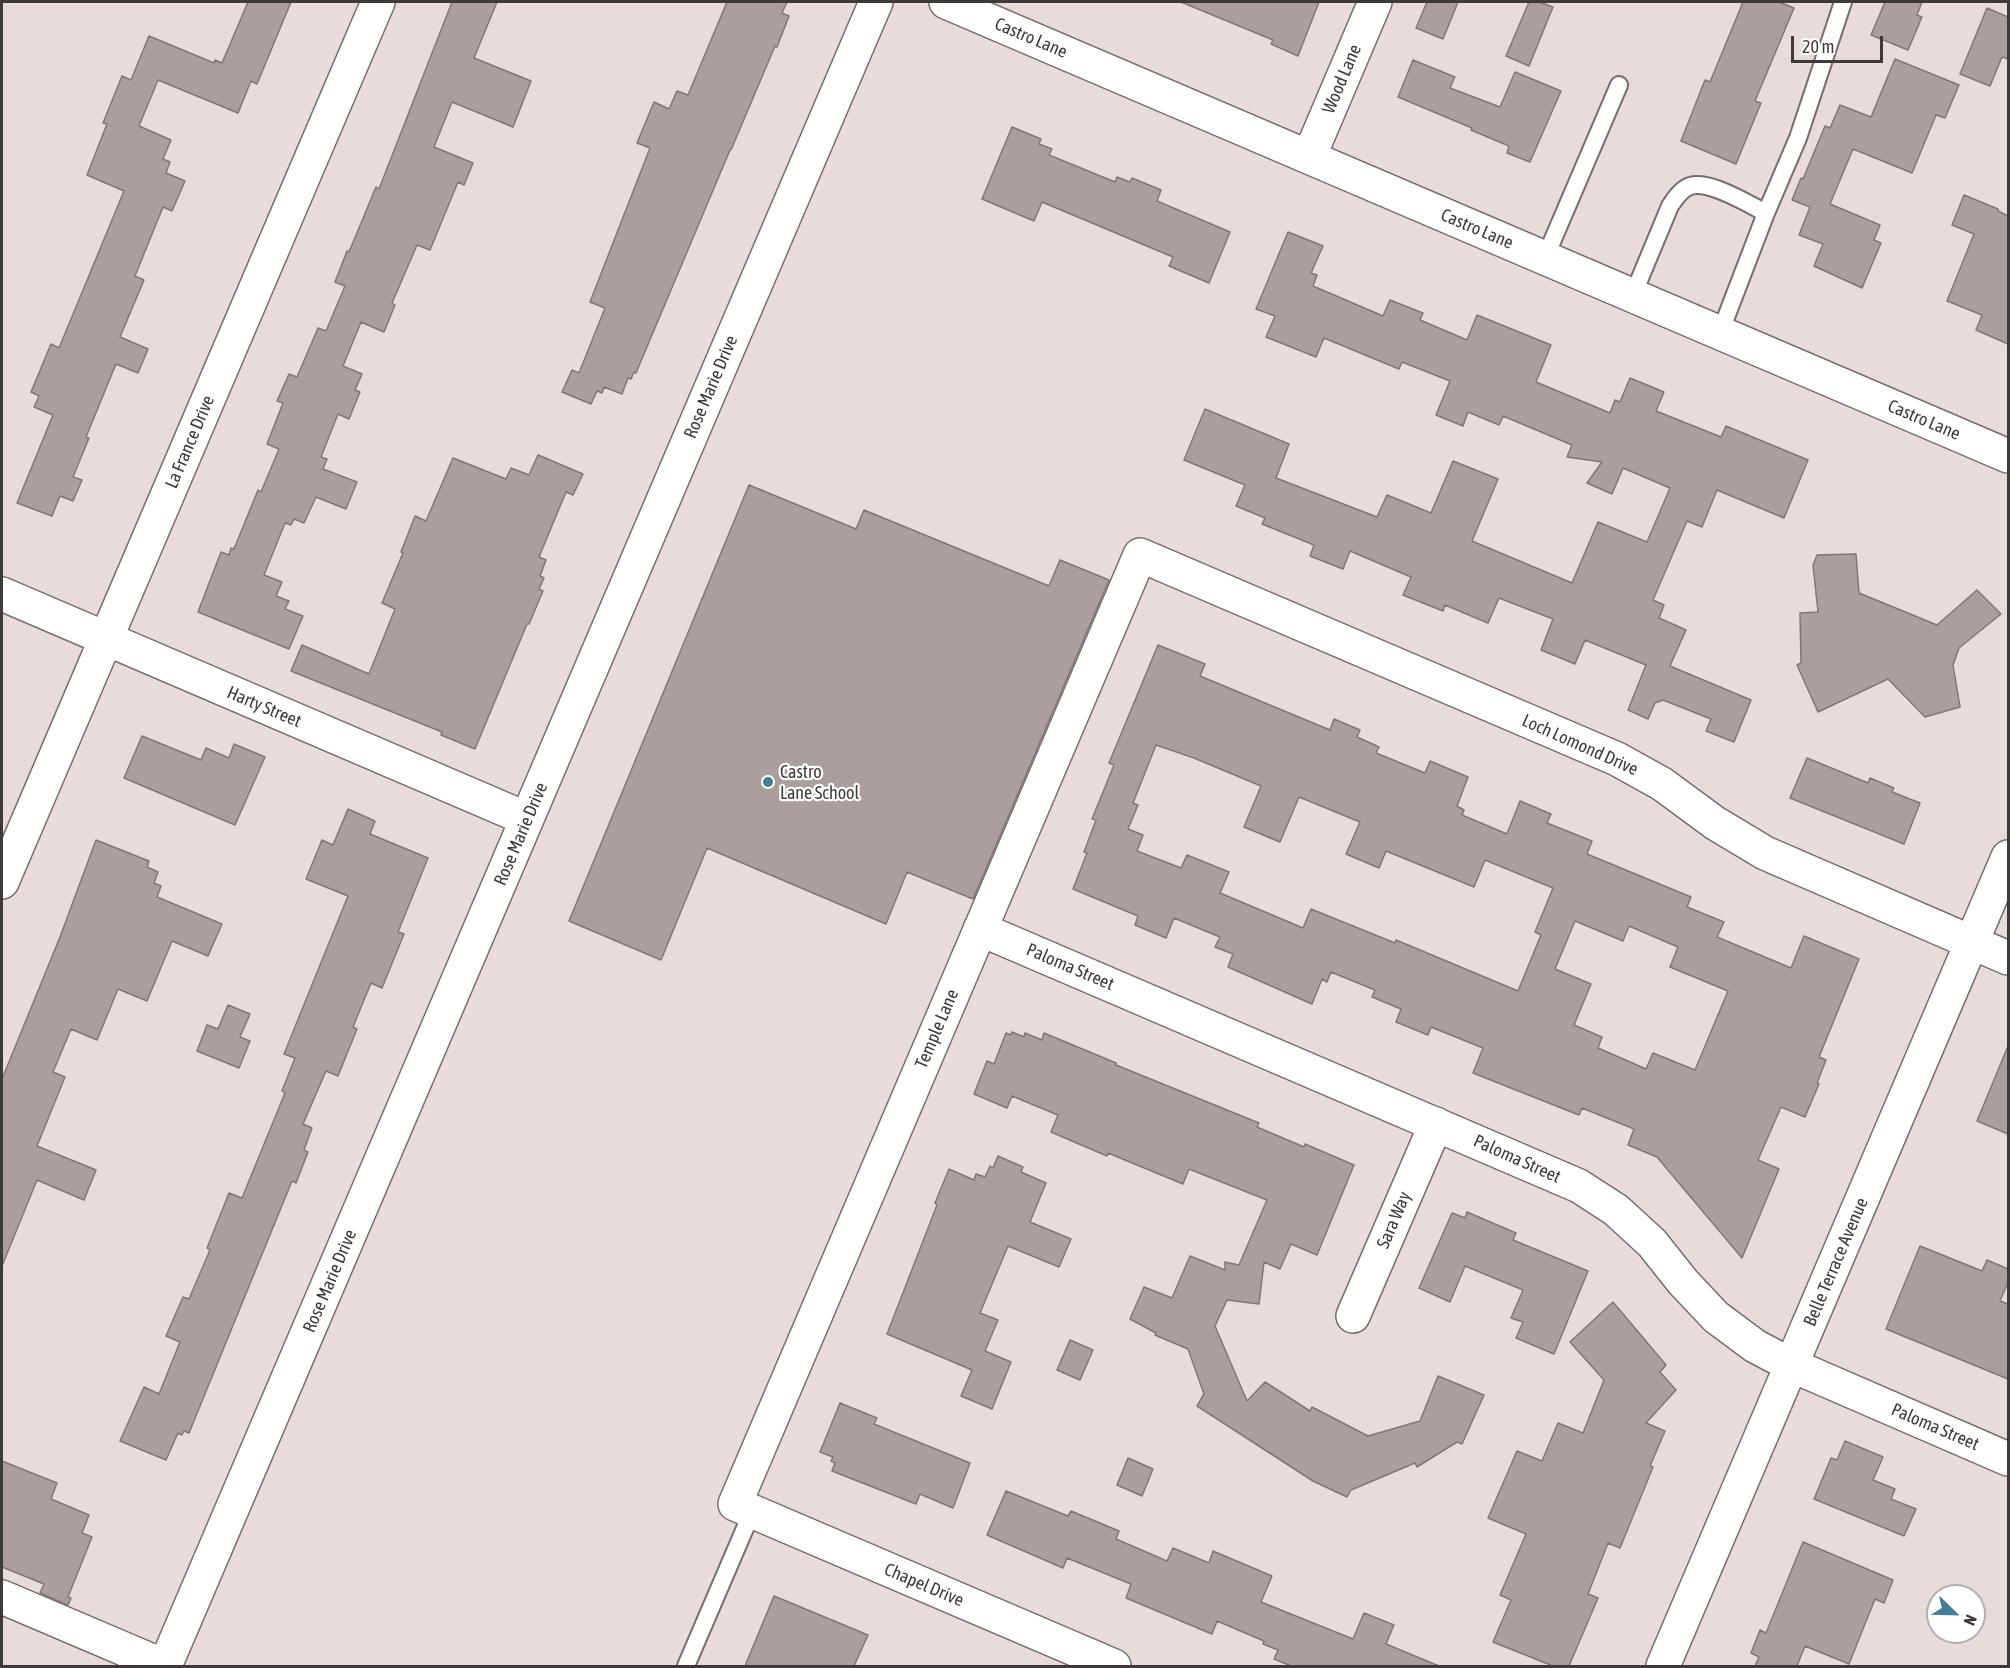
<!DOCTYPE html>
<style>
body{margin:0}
#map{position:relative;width:2010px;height:1668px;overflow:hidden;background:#e8dcda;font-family:"Asap Condensed",sans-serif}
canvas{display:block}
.frame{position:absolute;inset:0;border:3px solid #3f3a3a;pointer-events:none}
.north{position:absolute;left:1926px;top:1584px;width:60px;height:60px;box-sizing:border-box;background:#fff;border:2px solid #b2b0b0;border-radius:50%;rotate:113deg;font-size:16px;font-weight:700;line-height:24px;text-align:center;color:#3f3a3a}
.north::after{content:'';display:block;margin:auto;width:21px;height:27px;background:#438097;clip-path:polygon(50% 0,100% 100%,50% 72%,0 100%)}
.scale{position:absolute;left:1791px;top:36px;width:92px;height:27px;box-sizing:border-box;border:3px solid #3f3a3a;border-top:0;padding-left:8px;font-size:18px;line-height:21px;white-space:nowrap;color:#3f3a3a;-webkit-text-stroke:4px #fff;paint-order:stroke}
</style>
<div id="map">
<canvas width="2010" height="1668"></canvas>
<div class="frame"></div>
<div class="north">N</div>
<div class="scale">20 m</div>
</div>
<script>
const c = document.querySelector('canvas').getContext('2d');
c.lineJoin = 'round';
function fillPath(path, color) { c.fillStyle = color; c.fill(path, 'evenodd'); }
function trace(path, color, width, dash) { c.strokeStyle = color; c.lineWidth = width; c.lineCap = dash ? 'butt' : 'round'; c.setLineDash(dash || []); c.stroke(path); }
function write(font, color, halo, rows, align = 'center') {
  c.font = font + ' "Asap Condensed",sans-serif'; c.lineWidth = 4.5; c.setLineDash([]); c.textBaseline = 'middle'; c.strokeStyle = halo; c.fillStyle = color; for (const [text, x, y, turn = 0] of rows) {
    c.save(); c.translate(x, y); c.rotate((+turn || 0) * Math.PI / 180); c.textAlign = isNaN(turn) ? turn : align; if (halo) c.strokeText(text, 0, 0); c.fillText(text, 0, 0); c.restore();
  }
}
const building = new Path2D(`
 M 248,2 L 291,2 L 257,84 L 251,81 L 238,113 L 158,80 L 139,126 L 171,140 L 163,159 L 170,162 L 166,173 L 185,181 L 172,211 L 163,207 L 135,276 L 144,280 L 120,337 L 148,349 L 138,373 L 116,364 L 86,437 L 89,438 L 73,477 L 82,480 L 73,501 L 60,496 L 52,516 L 17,503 L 53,415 L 34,407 L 39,396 L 31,392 L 51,344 L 59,348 L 124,191 L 87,175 L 107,124 L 103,123 L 122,76 L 131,80 L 149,36 L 214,63 L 215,60 L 222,63 Z
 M 452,2 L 497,2 L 474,58 L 531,81 L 513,127 L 452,102 L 434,147 L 473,163 L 464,185 L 458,182 L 430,250 L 417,245 L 392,303 L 395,305 L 384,332 L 361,322 L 343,366 L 362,374 L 355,390 L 360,392 L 349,419 L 338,414 L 321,457 L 327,459 L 323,469 L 357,482 L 346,509 L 316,497 L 304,523 L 294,519 L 291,525 L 285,523 L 264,575 L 282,582 L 276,596 L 289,601 L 285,609 L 303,616 L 289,649 L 198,612 L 221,552 L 229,555 L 231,548 L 234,549 L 258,490 L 261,492 L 279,449 L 267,444 L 283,403 L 277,401 L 289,374 L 297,377 L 318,328 L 326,331 L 345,286 L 335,282 L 347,251 L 349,252 L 376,187 L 379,189 Z
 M 727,2 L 787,2 L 782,13 L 789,16 L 777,47 L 775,46 L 731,150 L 730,150 L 636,373 L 634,372 L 631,379 L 628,378 L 622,394 L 604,387 L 602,393 L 597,391 L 591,404 L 562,392 L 572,370 L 579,373 L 605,308 L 590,302 L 650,148 L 637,143 L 654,102 L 669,109 L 677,91 L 688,95 Z
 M 1181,2 L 1319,2 L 1298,56 L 1271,44 L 1273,40 Z
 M 1427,2 L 1458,2 L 1443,39 L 1416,28 Z
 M 1529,2 L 1539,2 L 1553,7 L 1529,66 L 1506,56 Z
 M 1743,2 L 1779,2 L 1794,8 L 1755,101 L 1761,103 L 1736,164 L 1681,141 L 1705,80 L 1710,82 Z
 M 1885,2 L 1922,2 L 1917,15 L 1922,17 L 1908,50 L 1871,35 Z
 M 1987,8 L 2008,17 L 2008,59 L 2002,57 L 1990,86 L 1960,74 Z
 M 1895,59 L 1959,85 L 1945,118 L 1936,115 L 1912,173 L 1853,149 L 1830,204 L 1880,225 L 1874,240 L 1881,243 L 1862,288 L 1814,266 L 1823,244 L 1799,235 L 1810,207 L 1792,200 L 1801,178 L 1803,179 L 1825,126 L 1830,128 L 1840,105 L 1871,117 Z
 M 1413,60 L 1455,77 L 1450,88 L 1500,107 L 1515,72 L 1561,91 L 1530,162 L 1507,153 L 1509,146 L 1471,130 L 1472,128 L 1398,97 Z
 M 1012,127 L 1041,139 L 1039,144 L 1052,149 L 1049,155 L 1115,182 L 1117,177 L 1130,182 L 1132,178 L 1161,190 L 1157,201 L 1230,232 L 1209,283 L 1169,266 L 1173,257 L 1042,202 L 1034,221 L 982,199 Z
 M 1964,195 L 1998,209 L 1998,211 L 2008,216 L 2008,344 L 1976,330 L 1982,315 L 1947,301 L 1974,234 L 1952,225 Z
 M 1288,232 L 1323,246 L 1311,273 L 1317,275 L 1313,286 L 1383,316 L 1390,300 L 1423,313 L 1420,320 L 1467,340 L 1477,315 L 1551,345 L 1536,382 L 1610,413 L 1615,400 L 1620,402 L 1630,378 L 1664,392 L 1656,411 L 1721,437 L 1726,426 L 1808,460 L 1784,518 L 1717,490 L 1702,527 L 1687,521 L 1653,600 L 1664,605 L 1659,618 L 1686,630 L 1670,666 L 1751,700 L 1734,742 L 1706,731 L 1711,719 L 1663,700 L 1655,703 L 1648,719 L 1628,710 L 1646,665 L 1585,640 L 1575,664 L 1541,650 L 1553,619 L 1499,598 L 1488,623 L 1445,605 L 1443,611 L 1403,595 L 1411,577 L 1350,551 L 1343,569 L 1310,556 L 1314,545 L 1262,524 L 1265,518 L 1236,506 L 1245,485 L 1184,460 L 1205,409 L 1289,444 L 1276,478 L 1377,517 L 1387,495 L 1431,513 L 1453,461 L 1498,479 L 1472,541 L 1572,583 L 1598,522 L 1647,542 L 1670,488 L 1623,468 L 1612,494 L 1587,483 L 1602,462 L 1567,457 L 1572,445 L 1503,416 L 1499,425 L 1468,412 L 1463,426 L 1436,415 L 1450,381 L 1402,362 L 1399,369 L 1324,338 L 1316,357 L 1266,337 L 1275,316 L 1256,309 Z
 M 538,455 L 583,474 L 573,495 L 566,492 L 539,557 L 546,560 L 540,576 L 544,578 L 539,589 L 543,591 L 529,624 L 527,624 L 475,749 L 441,735 L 442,732 L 291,671 L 302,645 L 369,674 L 395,609 L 382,603 L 403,553 L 401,552 L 415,516 L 426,521 L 453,458 L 506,479 L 511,468 L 529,475 Z
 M 749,485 L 856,529 L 864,510 L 1049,586 L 1060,560 L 1109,580 L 973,899 L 907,872 L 886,924 L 707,848 L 661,960 L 569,921 Z
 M 1856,554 L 1859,593 L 1937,625 L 1977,590 L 2001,614 L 1959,648 L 1953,665 L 1960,707 L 1925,717 L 1888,679 L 1818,712 L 1797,665 L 1801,663 L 1800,613 L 1818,612 L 1813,565 L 1817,555 Z
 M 1158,645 L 1205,664 L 1200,676 L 1330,730 L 1334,719 L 1360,730 L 1357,737 L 1379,747 L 1376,753 L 1425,773 L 1430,761 L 1468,777 L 1457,806 L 1464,810 L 1462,815 L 1507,834 L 1520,801 L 1551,814 L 1547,823 L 1592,841 L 1587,854 L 1691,897 L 1687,907 L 1724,922 L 1717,937 L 1791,968 L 1804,936 L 1859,959 L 1819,1057 L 1826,1060 L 1817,1083 L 1819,1084 L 1805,1117 L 1781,1107 L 1758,1160 L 1779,1169 L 1742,1258 L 1657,1157 L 1628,1145 L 1634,1129 L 1582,1108 L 1579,1115 L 1473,1073 L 1483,1048 L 1431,1027 L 1428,1035 L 1396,1022 L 1401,1009 L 1372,997 L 1375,990 L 1331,972 L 1327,982 L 1322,979 L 1312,1004 L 1228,967 L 1233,954 L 1215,947 L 1220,937 L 1174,918 L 1166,938 L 1135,925 L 1138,916 L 1073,889 L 1087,853 L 1084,852 L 1096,820 L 1092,819 L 1114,765 L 1109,763 ZM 1156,745 L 1194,758 L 1261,786 L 1244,827 L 1280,842 L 1299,797 L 1360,822 L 1346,854 L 1379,868 L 1386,851 L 1474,887 L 1485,860 L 1553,888 L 1535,932 L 1541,935 L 1518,991 L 1396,940 L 1395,943 L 1311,909 L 1303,928 L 1220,893 L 1229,872 L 1187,855 L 1181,868 L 1137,851 L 1143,835 L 1128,829 L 1138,805 L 1133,803 ZM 1575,921 L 1623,941 L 1629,926 L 1678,947 L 1670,967 L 1728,991 L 1695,1070 L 1653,1053 L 1646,1069 L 1598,1048 L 1602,1037 L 1574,1025 L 1591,984 L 1555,969 Z
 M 142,736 L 201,760 L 206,748 L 229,758 L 234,744 L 265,757 L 235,825 L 124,778 Z
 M 1807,758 L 1868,783 L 1870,778 L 1894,788 L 1892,792 L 1920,803 L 1904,844 L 1790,798 Z
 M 348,809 L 375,821 L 370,834 L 428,858 L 398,932 L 404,934 L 382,988 L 371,983 L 353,1027 L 357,1029 L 338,1076 L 326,1071 L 303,1124 L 312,1128 L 304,1150 L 308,1152 L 296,1183 L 292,1181 L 189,1433 L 184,1431 L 182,1435 L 178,1433 L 166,1460 L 120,1441 L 144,1387 L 159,1394 L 180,1342 L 166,1336 L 183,1297 L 189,1299 L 210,1250 L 207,1248 L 229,1193 L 242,1198 L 285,1093 L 282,1091 L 295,1058 L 284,1054 L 348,896 L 306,879 L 322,840 L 333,845 Z
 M 96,840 L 149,861 L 147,867 L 158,872 L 154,883 L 161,886 L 157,897 L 222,924 L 208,956 L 172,941 L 147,1001 L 118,989 L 97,1040 L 71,1029 L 53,1072 L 65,1077 L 37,1146 L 96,1170 L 84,1200 L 37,1180 L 2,1266 L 2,1079 L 60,937 Z
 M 228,1005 L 250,1014 L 240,1037 L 250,1041 L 239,1068 L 197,1051 L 207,1025 L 218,1029 Z
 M 1012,1032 L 1024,1037 L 1025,1033 L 1042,1040 L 1044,1033 L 1116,1063 L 1116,1065 L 1259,1123 L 1257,1127 L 1304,1147 L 1305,1144 L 1354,1165 L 1317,1255 L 1291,1244 L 1280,1269 L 1264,1262 L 1259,1304 L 1227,1300 L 1215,1326 L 1247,1401 L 1265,1382 L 1310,1411 L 1312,1407 L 1368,1436 L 1420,1421 L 1438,1376 L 1484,1395 L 1462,1444 L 1457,1442 L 1417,1467 L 1415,1463 L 1351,1490 L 1347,1497 L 1313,1481 L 1197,1406 L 1204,1394 L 1188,1349 L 1155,1335 L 1156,1333 L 1130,1319 L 1144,1287 L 1172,1298 L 1190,1256 L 1225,1270 L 1225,1262 L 1239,1265 L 1267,1200 L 1189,1169 L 1183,1184 L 1108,1153 L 1107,1156 L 1051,1132 L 1058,1115 L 1012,1096 L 1007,1108 L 974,1094 L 987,1061 L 994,1064 L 1006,1033 L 1011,1035 Z
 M 2008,1046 L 2008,1134 L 1977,1121 Z
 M 998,1156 L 1023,1167 L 1021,1172 L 1046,1183 L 1030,1222 L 1071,1239 L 1059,1267 L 1008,1246 L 980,1313 L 998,1320 L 985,1351 L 1011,1362 L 992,1409 L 961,1396 L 972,1370 L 887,1334 L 937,1205 L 935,1203 L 949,1169 L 974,1180 L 976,1174 L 985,1177 L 990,1166 L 993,1168 Z
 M 1467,1212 L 1516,1233 L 1513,1240 L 1588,1271 L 1554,1354 L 1516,1338 L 1523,1322 L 1511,1318 L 1523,1290 L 1465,1266 L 1450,1302 L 1419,1288 L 1452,1213 L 1465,1218 Z
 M 1920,1246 L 1982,1271 L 1987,1260 L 2008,1269 L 2008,1282 L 2000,1301 L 2008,1304 L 2008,1379 L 1886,1329 Z
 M 1613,1302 L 1666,1365 L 1660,1372 L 1676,1390 L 1646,1423 L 1665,1431 L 1650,1466 L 1653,1467 L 1620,1548 L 1608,1543 L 1588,1594 L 1598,1598 L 1569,1666 L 1553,1666 L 1493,1642 L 1511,1600 L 1500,1595 L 1526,1534 L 1488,1518 L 1517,1451 L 1542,1461 L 1558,1423 L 1583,1433 L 1604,1380 L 1570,1342 Z
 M 1070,1340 L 1093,1350 L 1080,1380 L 1057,1370 Z
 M 840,1403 L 877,1418 L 874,1424 L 970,1463 L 953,1508 L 920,1494 L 916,1504 L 832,1471 L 835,1463 L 831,1461 L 833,1457 L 820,1452 Z
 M 1845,1441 L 1883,1457 L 1873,1480 L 1895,1489 L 1891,1499 L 1916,1509 L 1904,1536 L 1814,1499 L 1831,1458 L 1837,1460 Z
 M 1128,1458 L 1153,1469 L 1142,1496 L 1117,1485 Z
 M 2,1461 L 57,1483 L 51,1499 L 89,1515 L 82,1533 L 92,1537 L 68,1597 L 71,1598 L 68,1605 L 40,1593 L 44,1584 L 2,1567 Z
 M 1006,1491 L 1068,1516 L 1071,1511 L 1119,1531 L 1116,1539 L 1167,1561 L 1173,1548 L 1209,1563 L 1213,1551 L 1272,1576 L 1261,1602 L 1353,1639 L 1364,1613 L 1394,1625 L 1386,1644 L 1439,1666 L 1291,1666 L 1274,1659 L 1278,1650 L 1263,1644 L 1264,1641 L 1217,1621 L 1212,1634 L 1126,1598 L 1131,1584 L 1067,1558 L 1063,1568 L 987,1535 Z
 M 1803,1542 L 1893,1580 L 1884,1603 L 1875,1599 L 1849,1664 L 1805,1646 L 1797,1666 L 1755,1666 L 1759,1657 L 1751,1653 L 1760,1630 L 1766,1633 Z
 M 774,1596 L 868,1635 L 854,1666 L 745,1666 Z`);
fillPath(building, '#ab9f9e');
trace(building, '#827776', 1.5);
const service = new Path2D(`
 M 1766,213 L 1798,138 L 1843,2
 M 1545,258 L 1619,85
 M 1633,295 L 1670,206 C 1674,200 1679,192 1686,188 C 1704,176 1748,204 1766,213 L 1720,333
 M 686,1666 L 752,1512`);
const minor = new Path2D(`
 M 1309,157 L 1375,2
 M 2,594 L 527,819
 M 2,882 L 378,2
 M 980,929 L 1579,1186 L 1616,1210 L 1652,1243 L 1683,1282 L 1716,1317 L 1755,1346 L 1791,1365 L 2008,1459
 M 1353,1316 L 1436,1124
 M 2,1597 L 164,1666
 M 165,1666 L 876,2
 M 1114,1666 L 735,1504 L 1140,555 L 1617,759 L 1662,784 L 1715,823 L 1765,853 L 2008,958`);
const tertiary = new Path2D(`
 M 946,2 L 2008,456
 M 1663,1666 L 2008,857`);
trace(service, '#776d6b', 20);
trace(minor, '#776d6b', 36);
trace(tertiary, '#776d6b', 36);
trace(service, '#fff', 16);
trace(minor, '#fff', 33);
trace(tertiary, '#fff', 33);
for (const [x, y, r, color] of [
 [768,782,6,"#438097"]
]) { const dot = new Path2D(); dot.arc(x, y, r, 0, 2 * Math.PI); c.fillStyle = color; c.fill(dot); trace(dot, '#fff', 2); }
write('18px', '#3f3a3a', '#fff', [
 ["Castro Lane",1031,38,23],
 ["Wood Lane",1342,79,-67],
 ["Castro Lane",1477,229,23],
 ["Rose Marie Drive",711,387,-67],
 ["Castro Lane",1924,420,23],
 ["La France Drive",190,442,-67],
 ["Harty Street",264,707,23],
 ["Loch Lomond Drive",1580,745,24],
 ["Rose Marie Drive",521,834,-67],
 ["Paloma Street",1070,967,23],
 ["Temple Lane",937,1029,-67],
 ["Paloma Street",1517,1159,24],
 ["Sara Way",1394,1220,-67],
 ["Belle Terrace Avenue",1836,1262,-67],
 ["Rose Marie Drive",330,1281,-67],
 ["Paloma Street",1935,1427,23],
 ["Chapel Drive",924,1585,23]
]);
write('18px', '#3f3a3a', '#fff', [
 ["Castro",780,772],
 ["Lane School",780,793]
], 'left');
</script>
